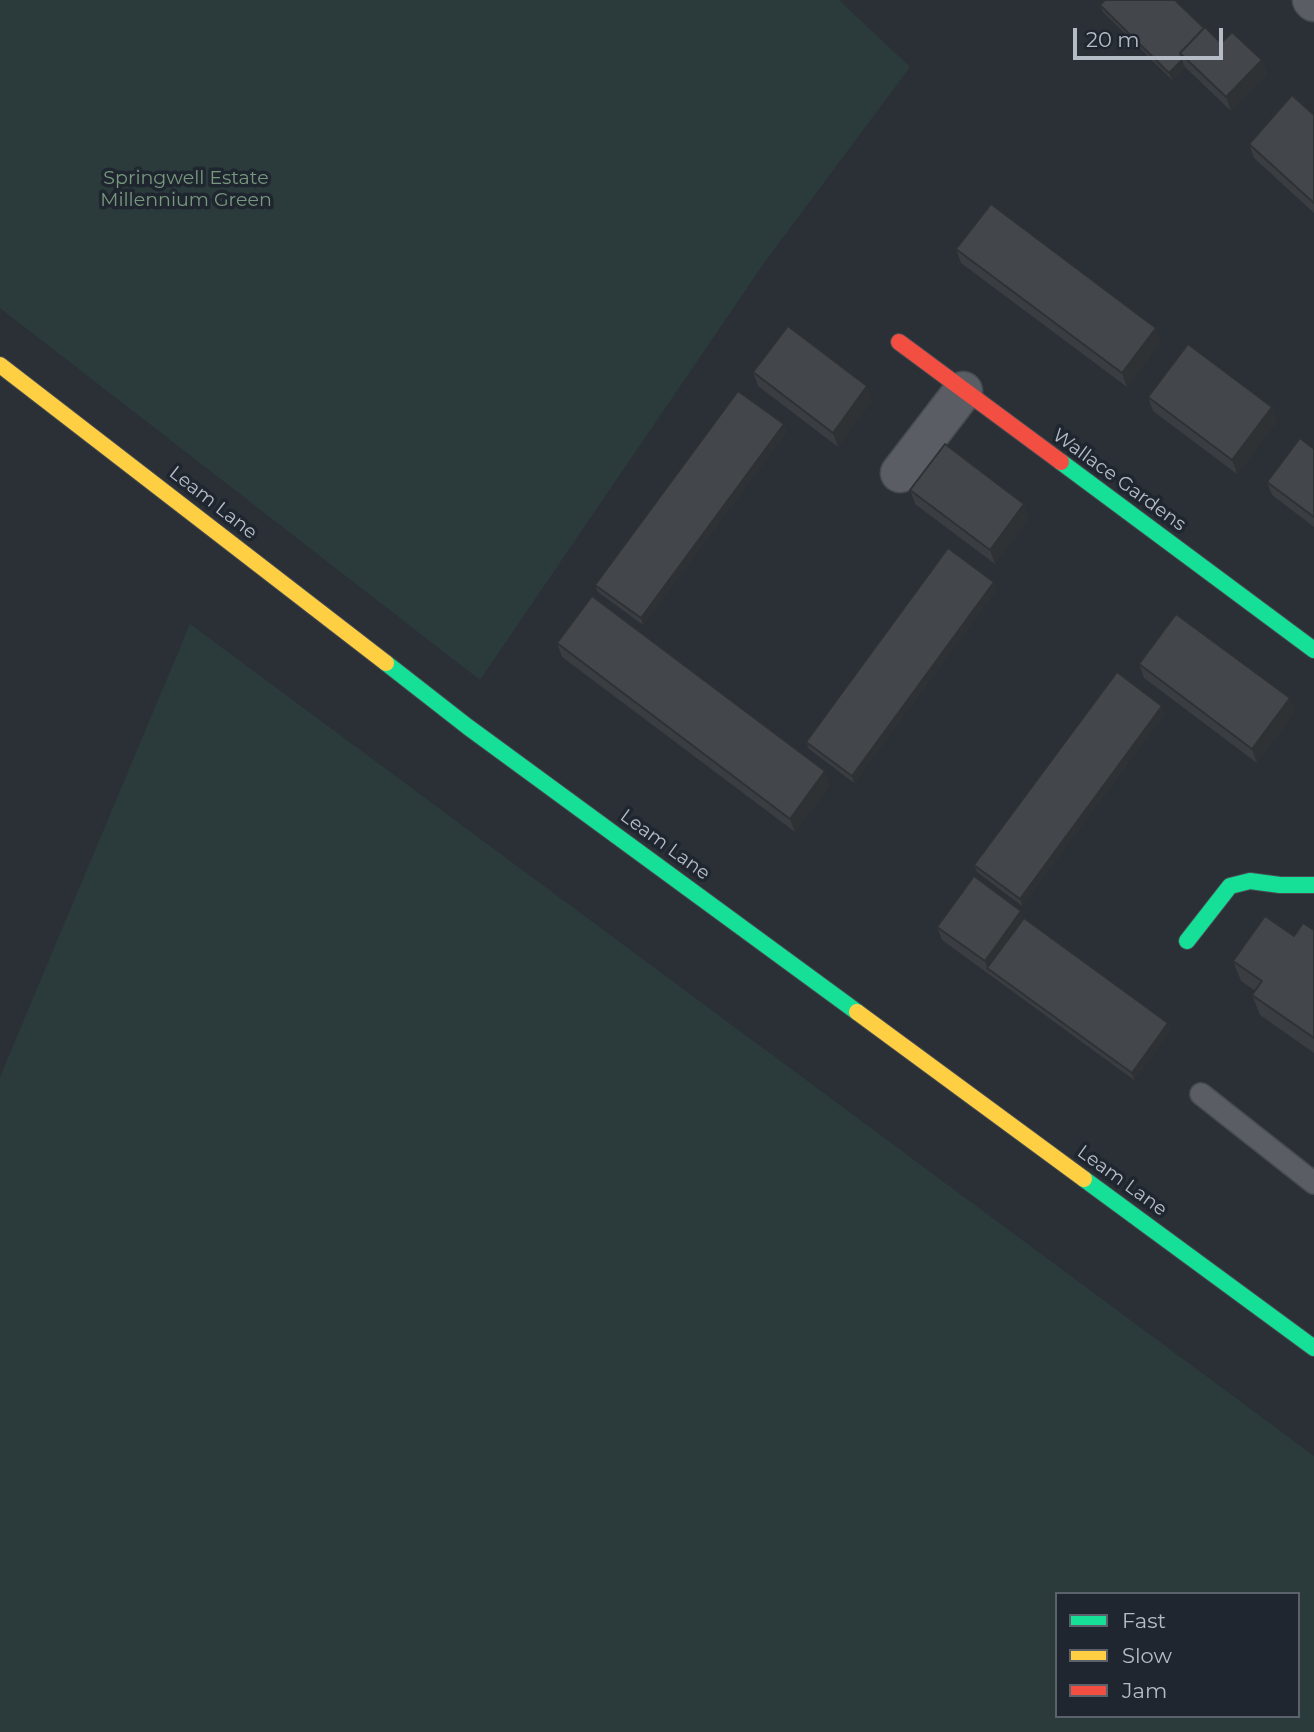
<!DOCTYPE html>
<style>
body{margin:0}
#map{position:relative;width:1314px;height:1732px;overflow:hidden;background:#2a3036;font-family:Montserrat,sans-serif}
canvas{display:block}
.legend{position:absolute;left:1055px;top:1592px;width:245px;height:126px;box-sizing:border-box;background:#1f262f;border:2px solid #5b626b;margin:0;padding:9px 12px;list-style:none;font-size:21px;color:#b6bcc6}
.legend li{display:flex;align-items:center;gap:14px;height:35px}
.legend b{width:35px;border:2px solid #5b626b}
.scale{position:absolute;left:1073px;top:28px;width:150px;height:32px;box-sizing:border-box;border:4px solid #b6bcc6;border-top:0;padding-left:9px;font-size:21px;line-height:24px;white-space:nowrap;color:#b6bcc6;-webkit-text-stroke:5px #1f262f;paint-order:stroke}
</style>
<div id="map">
<canvas width="1314" height="1732"></canvas>
<ul class="legend">
<li><b style="height:9px;background:#16e098"></b>Fast</li>
<li><b style="height:9px;background:#ffcf43"></b>Slow</li>
<li><b style="height:9px;background:#f24e42"></b>Jam</li>
</ul>
<div class="scale">20 m</div>
</div>
<script>
const c = document.querySelector('canvas').getContext('2d');
c.lineJoin = 'round';
function fillPath(path, color) { c.fillStyle = color; c.fill(path, 'evenodd'); }
function trace(path, color, width, dash) { c.strokeStyle = color; c.lineWidth = width; c.lineCap = dash ? 'butt' : 'round'; c.setLineDash(dash || []); c.stroke(path); }
function write(font, color, halo, rows, align = 'center') {
  c.font = font + ' Montserrat,sans-serif'; c.lineWidth = 7; c.setLineDash([]); c.textBaseline = 'middle'; c.strokeStyle = halo; c.fillStyle = color; for (const [text, x, y, turn = 0] of rows) {
    c.save(); c.translate(x, y); c.rotate((+turn || 0) * Math.PI / 180); c.textAlign = isNaN(turn) ? turn : align; if (halo) c.strokeText(text, 0, 0); c.fillText(text, 0, 0); c.restore();
  }
}
fillPath(new Path2D(`
 M 0,0 L 839,0 L 910,67 L 764,263 L 480,680 L 0,308 Z
 M 190,624 L 1314,1456 L 1314,1732 L 0,1732 L 0,1077 ZM 1057,1594 L 1298,1594 L 1298,1716 L 1057,1716 Z`), '#2b3b3c');
const lane = new Path2D(`
 M 1201,1094 L 1314,1183`);
const street = new Path2D(`
 M 1312,0 L 1314,2
 M 900,473 L 963,391`);
const fast = new Path2D(`
 M 1061,462 L 1314,650
 M 386,663 L 468,727 L 857,1012
 M 1187,941 L 1230,886 L 1250,881 L 1280,885 L 1314,885
 M 1084,1179 L 1314,1348`);
const slow = new Path2D(`
 M 0,365 L 386,663
 M 857,1012 L 1084,1179`);
const jam = new Path2D(`
 M 899,342 L 1061,462`);
trace(lane, '#464b4f', 24);
trace(street, '#464b4f', 41);
trace(fast, '#484c53', 18);
trace(slow, '#484c53', 18);
trace(jam, '#484c53', 18);
trace(lane, '#5a5e64', 21);
trace(street, '#5a5e64', 38);
trace(fast, '#16e098', 16);
trace(slow, '#ffcf43', 16);
trace(jam, '#f24e42', 16);
fillPath(new Path2D(`
 M 1100,5 L 1204,28 L 1221,43 L 1262,60 L 1267,74 L 1231,111 L 1185,67 L 1172,80 L 1103,12 Z
 M 1314,115 L 1314,213 L 1254,158 L 1249,144 Z
 M 956,249 L 1156,328 L 1161,342 L 1127,387 L 961,263 Z
 M 753,372 L 872,400 L 838,447 L 758,386 Z
 M 1148,397 L 1272,407 L 1277,421 L 1237,474 L 1153,411 Z
 M 787,431 L 643,625 L 598,592 L 595,585 Z
 M 1314,449 L 1314,527 L 1272,495 L 1267,482 Z
 M 910,490 L 1029,518 L 995,564 L 915,504 Z
 M 997,589 L 854,783 L 809,749 L 806,742 Z
 M 557,643 L 830,785 L 795,832 L 562,657 Z
 M 1139,664 L 1290,698 L 1295,712 L 1257,763 L 1144,678 Z
 M 1165,713 L 1022,906 L 977,872 L 974,865 Z
 M 1024,918 L 1168,1023 L 1171,1030 L 1134,1080 L 942,940 L 937,927 Z
 M 1314,930 L 1314,1053 L 1260,1015 L 1252,995 L 1255,991 L 1241,981 L 1233,961 L 1294,936 Z`), '#3a3d41');
fillPath(new Path2D(`
 M 1182,60 L 1185,67 L 1172,80 L 1169,73 Z
 M 1262,60 L 1267,74 L 1231,111 L 1226,97 Z
 M 1156,328 L 1161,342 L 1127,387 L 1122,373 Z
 M 867,386 L 872,400 L 838,447 L 833,433 Z
 M 1272,407 L 1277,421 L 1237,474 L 1232,460 Z
 M 784,424 L 787,431 L 643,625 L 641,618 Z
 M 1024,504 L 1029,518 L 995,564 L 990,550 Z
 M 994,582 L 997,589 L 854,783 L 852,776 Z
 M 1290,698 L 1295,712 L 1257,763 L 1252,749 Z
 M 1162,706 L 1165,713 L 1022,906 L 1020,899 Z
 M 825,771 L 830,785 L 795,832 L 790,819 Z
 M 1021,911 L 1026,925 L 987,968 L 990,975 L 985,961 Z
 M 1168,1023 L 1171,1030 L 1134,1080 L 1132,1073 Z`), '#2f3235');
const building = new Path2D(`
 M 1105,0 L 1175,0 L 1204,28 L 1180,53 L 1182,60 L 1169,73 L 1100,5 Z
 M 1205,27 L 1221,43 L 1232,32 L 1262,60 L 1226,97 L 1180,53 Z
 M 1292,95 L 1314,115 L 1314,203 L 1249,144 Z
 M 991,204 L 1156,328 L 1122,373 L 956,249 Z
 M 788,326 L 867,386 L 833,433 L 753,372 Z
 M 1188,344 L 1272,407 L 1232,460 L 1148,397 Z
 M 738,391 L 784,424 L 641,618 L 595,585 Z
 M 1300,438 L 1314,449 L 1314,517 L 1267,482 Z
 M 945,444 L 1024,504 L 990,550 L 910,490 Z
 M 948,548 L 994,582 L 852,776 L 806,742 Z
 M 592,596 L 825,771 L 790,819 L 557,643 Z
 M 1176,614 L 1290,698 L 1252,749 L 1139,664 Z
 M 1117,672 L 1162,706 L 1020,899 L 974,865 Z
 M 974,876 L 1021,911 L 985,961 L 937,927 Z
 M 1265,916 L 1294,936 L 1303,923 L 1314,930 L 1314,1038 L 1252,995 L 1262,981 L 1233,961 Z
 M 1024,918 L 1168,1023 L 1132,1073 L 987,968 Z`);
fillPath(building, '#43474c');
trace(building, '#2f3235', 2);
write('19px', '#77987d', '#1f262f', [
 ["Springwell Estate",186,178],
 ["Millennium Green",186,200]
]);
write('19px', '#b6bcc6', '#1f262f', [
 ["Wallace Gardens",1119,480,36],
 ["Leam Lane",213,503,38],
 ["Leam Lane",665,845,36],
 ["Leam Lane",1122,1181,36]
]);
</script>
